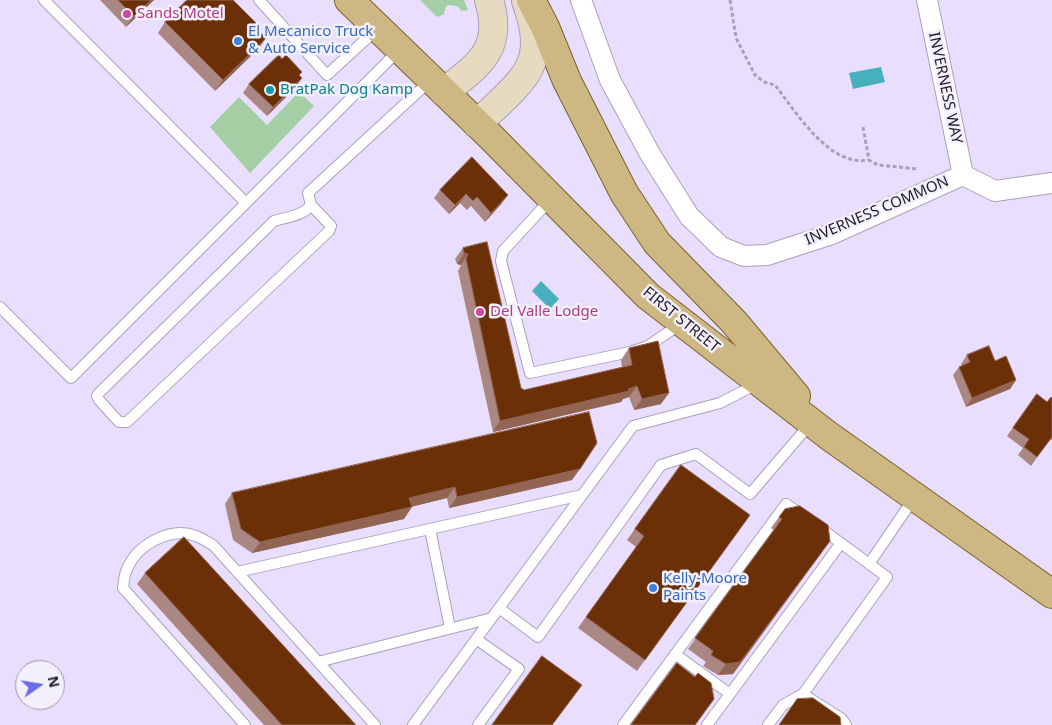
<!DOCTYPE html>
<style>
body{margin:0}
#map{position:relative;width:1052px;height:725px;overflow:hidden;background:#e9defd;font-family:"Noto Sans",sans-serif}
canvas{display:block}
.north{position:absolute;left:15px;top:660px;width:50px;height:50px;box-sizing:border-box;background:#f3effb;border:1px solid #9e9aa6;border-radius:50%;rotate:77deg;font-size:14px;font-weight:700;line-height:20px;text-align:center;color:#1f1b26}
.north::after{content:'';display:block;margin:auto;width:18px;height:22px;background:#686ce5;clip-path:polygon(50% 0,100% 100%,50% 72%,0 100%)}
</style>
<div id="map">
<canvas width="1052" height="725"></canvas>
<div class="north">N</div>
</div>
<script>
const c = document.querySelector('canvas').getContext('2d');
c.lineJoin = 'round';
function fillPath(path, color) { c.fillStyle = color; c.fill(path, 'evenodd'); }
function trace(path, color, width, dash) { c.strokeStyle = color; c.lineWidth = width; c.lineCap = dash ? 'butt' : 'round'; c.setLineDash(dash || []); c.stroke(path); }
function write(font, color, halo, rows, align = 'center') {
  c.font = font + ' "Noto Sans",sans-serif'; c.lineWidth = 5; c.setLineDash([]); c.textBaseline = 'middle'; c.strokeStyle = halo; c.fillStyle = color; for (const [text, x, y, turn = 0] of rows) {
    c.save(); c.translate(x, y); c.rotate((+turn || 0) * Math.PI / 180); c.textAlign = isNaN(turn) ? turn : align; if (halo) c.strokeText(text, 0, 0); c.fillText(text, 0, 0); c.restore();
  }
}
fillPath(new Path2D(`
 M 420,0 L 464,0 L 468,10 L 462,11 L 457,6 L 448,5 L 445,8 L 444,14 L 437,17 Z
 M 299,92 L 314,106 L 250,173 L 210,127 L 239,97 L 267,125 Z`), '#a4cea4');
fillPath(new Path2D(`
 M 881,67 L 885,82 L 853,89 L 849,73 Z
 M 541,281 L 559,299 L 550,309 L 532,291 Z`), '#46b0bd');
const service = new Path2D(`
 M 44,0 L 246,203
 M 259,0 L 327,75 L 377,29
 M 551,199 L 503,251 L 501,261 L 530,373 L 630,352 L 648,346 L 682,323
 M 311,205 C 303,216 287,217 274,221 L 99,393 L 97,396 L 99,400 L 119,422 L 127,422 L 329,231 L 331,226 L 311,205 L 308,193 L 431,80
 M 0,307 L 71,378 L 399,50
 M 430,529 L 450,628
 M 869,564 L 914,498
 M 237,572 L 582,495
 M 499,608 L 538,637 L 661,465 L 696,454 L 750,494 L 811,423
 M 476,639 L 519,669 L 478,725
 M 675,654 L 730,694 L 841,543
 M 318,662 L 492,618
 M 803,694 L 842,719 L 846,725
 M 245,725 L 123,588 C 124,582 124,574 127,569 C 137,545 170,526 196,536 C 202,538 207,542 213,545 L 375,725
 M 413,725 L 633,426 L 720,403 L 757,384
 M 623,725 L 786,504 L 801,514
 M 707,725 L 730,694
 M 768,725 L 783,705 L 803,694 L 887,577 L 819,527`);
const minor = new Path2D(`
 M 581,0 L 610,80 L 650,154 L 689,216 L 721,247 L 744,256 L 767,255 L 832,234 L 963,175
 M 927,0 L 963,175
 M 963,175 L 995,191 L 1052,183`);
const secondary = new Path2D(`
 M 444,92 C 479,65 504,49 489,0
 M 477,124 C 492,109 522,85 530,66 C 540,45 533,21 526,1`);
const primary = new Path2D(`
 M 349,0 L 491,137 L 648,296 L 829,436 L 1052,594
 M 531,0 L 545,27 L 567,81 L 624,193 L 657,243 L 734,322 L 796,396`);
trace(service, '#aba0bd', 12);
trace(minor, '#aba0bd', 22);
trace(secondary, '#aba0bd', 30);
trace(primary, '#7b622c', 30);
trace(new Path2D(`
 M 730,0 L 736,38 L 755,75 L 764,82 L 775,85 C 796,112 830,168 869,160
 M 863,127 L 869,160 L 878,165 L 918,169`), '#aaa1b9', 3, [4, 2.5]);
trace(service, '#fff', 10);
trace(minor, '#fff', 20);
trace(secondary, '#e6dbc1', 28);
trace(primary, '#cdb883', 28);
fillPath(new Path2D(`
 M 100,0 L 154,0 L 126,27 Z
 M 165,22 L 255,28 L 266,38 L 258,49 L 215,91 L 158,33 Z
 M 299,76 L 296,87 L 267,116 L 243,93 L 249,84 Z
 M 472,157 L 502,203 L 485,222 L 471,206 L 467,210 L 460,203 L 449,214 L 434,198 L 440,190 Z
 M 487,242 L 521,388 L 524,390 L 622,367 L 621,360 L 629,348 L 661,404 L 634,410 L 629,397 L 623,399 L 621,402 L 493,432 L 458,271 L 461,265 L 457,264 L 455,259 L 463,248 Z
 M 967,355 L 995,361 L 1016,380 L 1010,389 L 966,407 L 953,375 L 959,367 L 962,366 L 961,364 Z
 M 1037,394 L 1047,402 L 1052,398 L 1052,440 L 1050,439 L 1031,466 L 1018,455 L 1023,448 L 1007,436 Z
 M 681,465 L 750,515 L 637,671 L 578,628 L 636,547 L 627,540 Z
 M 572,480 L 449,508 L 447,498 L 411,507 L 404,519 L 252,553 L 233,540 L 225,504 L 232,493 Z
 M 785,509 L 822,552 L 733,674 L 718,675 L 703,666 L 706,662 L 688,649 L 774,530 L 771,528 Z
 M 145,573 L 356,725 L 264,725 L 137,584 Z`), '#aa8782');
fillPath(new Path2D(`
 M 151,0 L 154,0 L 126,27 L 134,16 Z
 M 266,38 L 258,49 L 215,91 L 223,80 Z
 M 302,78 L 296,87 L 267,116 L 273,107 Z
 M 466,194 L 460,203 L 449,214 L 455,205 Z
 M 508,195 L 502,203 L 485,222 L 491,213 Z
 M 464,253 L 468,254 L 461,265 L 457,264 Z
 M 1016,380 L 1010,389 L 966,407 L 972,398 Z
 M 637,386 L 629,397 L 623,399 L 621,402 L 493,432 L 500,421 Z
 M 669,393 L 661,404 L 634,410 L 642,399 Z
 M 580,469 L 572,480 L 449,508 L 457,497 Z
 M 455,487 L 447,498 L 402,509 L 409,498 Z
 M 412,507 L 404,519 L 252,553 L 260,542 Z
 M 822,552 L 733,674 L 718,675 L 726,664 Z`), '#926452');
const building = new Path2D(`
 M 118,0 L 151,0 L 134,16 Z
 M 187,0 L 233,0 L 257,24 L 255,28 L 266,38 L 223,80 L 165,22 Z
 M 279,55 L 282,59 L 286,55 L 302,72 L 299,75 L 302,78 L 273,107 L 249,84 Z
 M 472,157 L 508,195 L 491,213 L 477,197 L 473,201 L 466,194 L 455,205 L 440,190 Z
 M 487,242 L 521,388 L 524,390 L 632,365 L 629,348 L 658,341 L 669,393 L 642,399 L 637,386 L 628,389 L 629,391 L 500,421 L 466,259 L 468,254 L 464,253 L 463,248 Z
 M 989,346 L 995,361 L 1006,356 L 1016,380 L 972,398 L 959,367 L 970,362 L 967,355 Z
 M 1037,394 L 1047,402 L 1051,397 L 1052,398 L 1052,437 L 1037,457 L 1024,447 L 1029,439 L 1013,428 Z
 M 589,412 L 597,443 L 580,469 L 457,497 L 455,487 L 409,498 L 412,507 L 260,542 L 241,529 L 232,493 Z
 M 681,465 L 750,515 L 645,660 L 586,617 L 644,536 L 635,529 Z
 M 800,506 L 828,525 L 830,541 L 740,662 L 726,664 L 711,655 L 713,651 L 695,638 L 782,519 L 779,517 L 785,509 Z
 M 184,537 L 356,725 L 282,725 L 145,573 Z
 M 542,656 L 582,685 L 552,725 L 492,725 Z
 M 677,663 L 695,677 L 698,673 L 711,683 L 714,699 L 695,725 L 631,725 Z
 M 813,698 L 840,717 L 841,725 L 779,725 L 797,699 Z`);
fillPath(building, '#6c3008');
trace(building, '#926452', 1);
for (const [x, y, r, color] of [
 [127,14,5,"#d1479c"],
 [238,41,5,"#3f7fe0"],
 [270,90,5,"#0f9aa8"],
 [480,312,5,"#d1479c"],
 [653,588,5,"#3f7fe0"]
]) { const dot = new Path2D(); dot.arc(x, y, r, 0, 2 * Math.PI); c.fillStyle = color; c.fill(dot); trace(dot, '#f3effb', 2); }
write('15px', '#b23c85', '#f3effb', [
 ["Sands Motel",137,14],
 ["Del Valle Lodge",490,312]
], 'left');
write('15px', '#366cbe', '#f3effb', [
 ["El Mecanico Truck",248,32],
 ["& Auto Service",248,49],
 ["Kelly-Moore",663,579],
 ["Paints",663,596]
], 'left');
write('15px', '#1f1b26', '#f3effb', [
 ["INVERNESS WAY",945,88,78],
 ["INVERNESS COMMON",877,211,-23],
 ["FIRST STREET",681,320,39]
]);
write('15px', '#0d838f', '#f3effb', [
 ["BratPak Dog Kamp",280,90]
], 'left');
</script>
